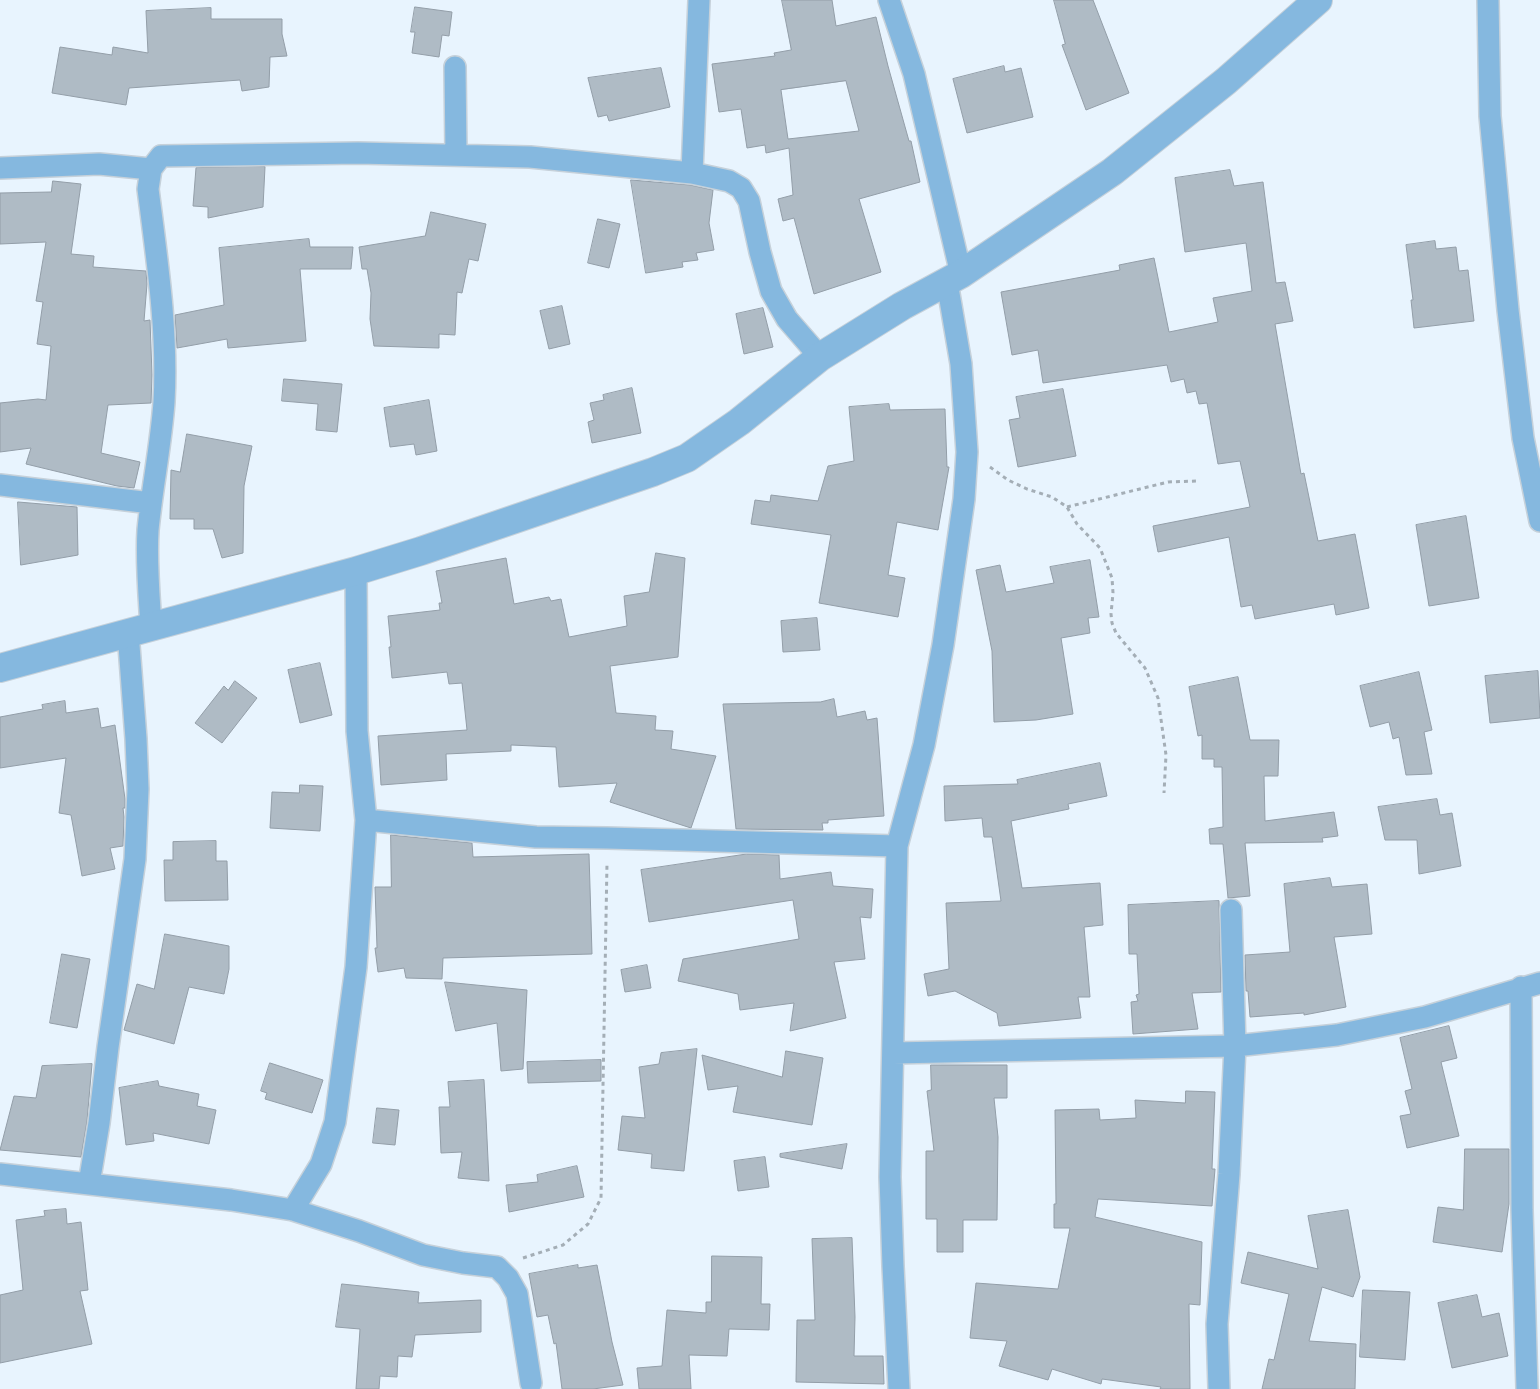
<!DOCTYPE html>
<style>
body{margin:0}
canvas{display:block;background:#e8f4fe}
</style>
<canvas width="1540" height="1389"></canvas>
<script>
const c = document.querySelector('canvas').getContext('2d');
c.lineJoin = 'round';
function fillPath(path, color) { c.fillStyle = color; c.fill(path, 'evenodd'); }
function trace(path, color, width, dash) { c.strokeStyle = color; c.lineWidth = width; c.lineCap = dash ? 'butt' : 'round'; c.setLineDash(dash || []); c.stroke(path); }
const building = new Path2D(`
 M 782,0 L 832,0 L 836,26 L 876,17 L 888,66 L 909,141 L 911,141 L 920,182 L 859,199 L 881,272 L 814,294 L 794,218 L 783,221 L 778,199 L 793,195 L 789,148 L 766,153 L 765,145 L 747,148 L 741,109 L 719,112 L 712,64 L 775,56 L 774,53 L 791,50 ZM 846,81 L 859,131 L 788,139 L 781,90 Z
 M 1054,0 L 1093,0 L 1129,93 L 1086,110 L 1062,45 L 1065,44 Z
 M 415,7 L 452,12 L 449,36 L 442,35 L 439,57 L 412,53 L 415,32 L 411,32 Z
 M 211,8 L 211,19 L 282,19 L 282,34 L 287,56 L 270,57 L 269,87 L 242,91 L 240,80 L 129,88 L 126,105 L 52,93 L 60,47 L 112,55 L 113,47 L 148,53 L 146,11 Z
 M 1004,66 L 1005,72 L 1021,68 L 1033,117 L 967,133 L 953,79 Z
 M 661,68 L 670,107 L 609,121 L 607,115 L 598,117 L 588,78 Z
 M 265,167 L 263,207 L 208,218 L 208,207 L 193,206 L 196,168 Z
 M 1230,170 L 1234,186 L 1263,182 L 1276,283 L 1285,282 L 1293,321 L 1275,324 L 1301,474 L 1304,473 L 1318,541 L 1355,534 L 1369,608 L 1336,615 L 1334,604 L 1255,619 L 1252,605 L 1241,607 L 1229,537 L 1158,552 L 1153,526 L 1250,507 L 1240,461 L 1218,464 L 1207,403 L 1199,404 L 1196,391 L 1187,393 L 1184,379 L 1171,382 L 1167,365 L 1043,383 L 1038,350 L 1012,355 L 1001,292 L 1120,270 L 1119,265 L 1154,258 L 1169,332 L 1218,322 L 1213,298 L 1252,291 L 1246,243 L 1185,252 L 1175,178 Z
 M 631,180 L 690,185 L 713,190 L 709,223 L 714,250 L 696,253 L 698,260 L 682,262 L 683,267 L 646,273 Z
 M 53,181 L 81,184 L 71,254 L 94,256 L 93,267 L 146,271 L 147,284 L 144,321 L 150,320 L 152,375 L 151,403 L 108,405 L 101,453 L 140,462 L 134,488 L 117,486 L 26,464 L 31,448 L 0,452 L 0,403 L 38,399 L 46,400 L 51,346 L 37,344 L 43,302 L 36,301 L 46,242 L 0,244 L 0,193 L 51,192 Z
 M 431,212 L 486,224 L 478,261 L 469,259 L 462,293 L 457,292 L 455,335 L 439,334 L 439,348 L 374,346 L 370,319 L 371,293 L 367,269 L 362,269 L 359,247 L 425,236 Z
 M 598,219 L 620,224 L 609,268 L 588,263 Z
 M 309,239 L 310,247 L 353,247 L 351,269 L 300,269 L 306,341 L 228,348 L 227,339 L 177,348 L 175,315 L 224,305 L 219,248 Z
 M 1435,241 L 1436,249 L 1456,247 L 1459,271 L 1468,270 L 1474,321 L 1414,328 L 1411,300 L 1413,300 L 1406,245 Z
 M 562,306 L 570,344 L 549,349 L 540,311 Z
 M 763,308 L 773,347 L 744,354 L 736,314 Z
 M 284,379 L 342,384 L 337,432 L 316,430 L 318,404 L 282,401 Z
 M 632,388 L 641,433 L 592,443 L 588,422 L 594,420 L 590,403 L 604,400 L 603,395 Z
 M 1063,389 L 1076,456 L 1018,467 L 1009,420 L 1020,418 L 1016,397 Z
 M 429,400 L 437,451 L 416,455 L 414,444 L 390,447 L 384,408 Z
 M 889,404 L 890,410 L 945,409 L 947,467 L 949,467 L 938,530 L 897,522 L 888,575 L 905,578 L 898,617 L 819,603 L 831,535 L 751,524 L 755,500 L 770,502 L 771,495 L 818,501 L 828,466 L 854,461 L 849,407 Z
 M 187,434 L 252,446 L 244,486 L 243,553 L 222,558 L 213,529 L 194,529 L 194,519 L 170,519 L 171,470 L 180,472 Z
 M 18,502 L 77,507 L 78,555 L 21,565 Z
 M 1466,516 L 1479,598 L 1429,606 L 1416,525 Z
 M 656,553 L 685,558 L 678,657 L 610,666 L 616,713 L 656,716 L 655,730 L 673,731 L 671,749 L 716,756 L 691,828 L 610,802 L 617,783 L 559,787 L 556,747 L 511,745 L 511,751 L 446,754 L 447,780 L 381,785 L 378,736 L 467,730 L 462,683 L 449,684 L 447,672 L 392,678 L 389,647 L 391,647 L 388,616 L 440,610 L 439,603 L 442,603 L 436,571 L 506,558 L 514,604 L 549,597 L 551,601 L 561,599 L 569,637 L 627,626 L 624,596 L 649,592 Z
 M 1090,560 L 1099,617 L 1088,618 L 1090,633 L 1061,638 L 1073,714 L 1036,720 L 994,722 L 992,651 L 976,570 L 1000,565 L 1006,592 L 1054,583 L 1050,567 Z
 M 817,618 L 820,650 L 783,652 L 781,621 Z
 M 320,663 L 332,715 L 300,723 L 288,670 Z
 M 1538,671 L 1540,718 L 1490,723 L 1485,676 Z
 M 1419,672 L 1432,730 L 1424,732 L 1432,774 L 1406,775 L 1399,737 L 1393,739 L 1389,722 L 1370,727 L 1360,686 Z
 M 1238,677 L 1250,740 L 1279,740 L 1278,776 L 1264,776 L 1265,821 L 1334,812 L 1338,836 L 1322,838 L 1323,842 L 1245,843 L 1250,896 L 1228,898 L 1223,844 L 1210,844 L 1209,829 L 1223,827 L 1222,767 L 1214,767 L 1214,759 L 1202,759 L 1202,735 L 1198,736 L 1189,687 Z
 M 235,681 L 257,698 L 222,743 L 195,723 L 224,686 L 228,690 Z
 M 834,699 L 837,717 L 865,711 L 867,720 L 877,718 L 884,816 L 828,820 L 828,823 L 822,823 L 823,830 L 736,829 L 723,704 L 820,702 Z
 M 65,701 L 66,713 L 98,708 L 101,728 L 115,725 L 125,799 L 125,808 L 123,808 L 124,817 L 123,846 L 110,848 L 115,869 L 82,876 L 71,815 L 59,813 L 66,758 L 0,768 L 0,717 L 43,709 L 42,705 Z
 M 1100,763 L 1107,796 L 1068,804 L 1069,809 L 1011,821 L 1022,888 L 1100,883 L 1103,925 L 1084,927 L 1090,997 L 1078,997 L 1081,1018 L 999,1026 L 997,1013 L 955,991 L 928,996 L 924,974 L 949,969 L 946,903 L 1001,901 L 992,837 L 984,837 L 982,818 L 945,821 L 944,786 L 1018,784 L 1017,780 Z
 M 300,785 L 323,786 L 320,831 L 270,828 L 272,792 L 299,793 Z
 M 1437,799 L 1440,815 L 1452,813 L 1461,866 L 1419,874 L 1417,840 L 1385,840 L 1378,807 Z
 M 391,835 L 472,843 L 473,857 L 589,854 L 592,954 L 443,958 L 442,979 L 406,978 L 404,968 L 378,972 L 375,948 L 377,948 L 375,887 L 391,887 Z
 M 216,841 L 216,861 L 227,861 L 228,900 L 165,901 L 164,860 L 173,860 L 173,842 Z
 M 747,854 L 779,855 L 780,879 L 831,872 L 833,886 L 873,889 L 871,918 L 860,917 L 865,959 L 834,962 L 846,1018 L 790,1031 L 794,1003 L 740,1010 L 738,994 L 678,981 L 683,959 L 799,939 L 793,900 L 649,922 L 641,870 Z
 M 1330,878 L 1332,887 L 1367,884 L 1372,934 L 1334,937 L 1346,1007 L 1304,1015 L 1304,1013 L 1250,1017 L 1248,991 L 1246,991 L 1245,955 L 1290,952 L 1284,884 Z
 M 1219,901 L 1221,992 L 1192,993 L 1198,1029 L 1133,1034 L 1131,1002 L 1138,1001 L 1136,995 L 1139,994 L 1137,954 L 1129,954 L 1128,905 Z
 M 165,934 L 229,946 L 229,969 L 224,994 L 189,987 L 174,1044 L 124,1030 L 137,984 L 154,989 Z
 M 62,954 L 90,959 L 77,1028 L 50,1023 Z
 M 647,965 L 651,988 L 625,992 L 621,970 Z
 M 445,982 L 527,990 L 523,1069 L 501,1071 L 497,1023 L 456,1031 Z
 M 1449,1026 L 1457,1058 L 1441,1062 L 1459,1136 L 1407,1148 L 1400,1116 L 1411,1114 L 1405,1091 L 1412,1089 L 1400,1038 Z
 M 697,1049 L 684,1171 L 651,1168 L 652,1154 L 618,1150 L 622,1116 L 645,1118 L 639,1067 L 659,1064 L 661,1053 Z
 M 786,1051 L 823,1058 L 812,1125 L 733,1112 L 738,1086 L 708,1090 L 702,1055 L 782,1077 Z
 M 601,1060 L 601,1081 L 528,1083 L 527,1062 Z
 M 270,1063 L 323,1080 L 312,1113 L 265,1099 L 267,1093 L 261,1091 Z
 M 92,1064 L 87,1121 L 81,1157 L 0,1150 L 14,1096 L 36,1098 L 42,1066 Z
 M 931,1065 L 1007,1065 L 1007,1098 L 994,1098 L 998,1137 L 997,1220 L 963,1220 L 963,1252 L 937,1252 L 937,1219 L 926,1219 L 926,1151 L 934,1151 L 927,1091 L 931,1090 Z
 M 484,1080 L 486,1117 L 489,1181 L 458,1178 L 462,1152 L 441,1153 L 439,1107 L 450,1107 L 448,1082 Z
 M 158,1081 L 159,1086 L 199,1094 L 197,1106 L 216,1110 L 209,1144 L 153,1133 L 154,1141 L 126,1145 L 119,1088 Z
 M 1186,1091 L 1215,1092 L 1212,1169 L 1215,1169 L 1212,1206 L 1098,1199 L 1095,1217 L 1202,1242 L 1200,1305 L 1189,1304 L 1190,1389 L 1160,1389 L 1161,1387 L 1102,1379 L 1101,1384 L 1052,1369 L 1048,1380 L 999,1366 L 1007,1341 L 970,1338 L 976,1283 L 1058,1289 L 1070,1228 L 1054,1228 L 1054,1204 L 1056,1204 L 1055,1110 L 1099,1109 L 1100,1120 L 1136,1118 L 1135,1100 L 1185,1103 Z
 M 377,1108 L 399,1110 L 395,1145 L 373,1143 Z
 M 847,1144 L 842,1169 L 780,1157 L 780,1154 Z
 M 1465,1149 L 1509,1149 L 1509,1204 L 1502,1252 L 1433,1242 L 1438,1207 L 1463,1210 Z
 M 765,1157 L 769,1187 L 738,1191 L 734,1161 Z
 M 577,1166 L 584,1197 L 509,1212 L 506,1185 L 538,1182 L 537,1175 Z
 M 66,1209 L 67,1224 L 81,1222 L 88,1290 L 80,1291 L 92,1344 L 0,1363 L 0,1295 L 23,1290 L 16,1220 L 45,1216 L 44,1211 Z
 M 1348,1210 L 1360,1277 L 1353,1297 L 1322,1287 L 1309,1341 L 1356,1344 L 1355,1389 L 1262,1389 L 1269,1359 L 1274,1360 L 1289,1294 L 1241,1283 L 1248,1252 L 1318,1269 L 1308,1216 Z
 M 852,1238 L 855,1317 L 854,1356 L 883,1356 L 884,1384 L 796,1382 L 797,1320 L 815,1320 L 812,1239 Z
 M 712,1256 L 762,1257 L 761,1304 L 770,1304 L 769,1330 L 729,1329 L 727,1356 L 689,1355 L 691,1389 L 639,1389 L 637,1368 L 662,1366 L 667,1310 L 706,1313 L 706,1302 L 711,1302 Z
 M 578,1265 L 578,1268 L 597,1265 L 612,1342 L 623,1385 L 593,1389 L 562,1389 L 556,1343 L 554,1344 L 548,1315 L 537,1317 L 529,1274 Z
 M 342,1284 L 419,1292 L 418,1303 L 481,1300 L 481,1332 L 415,1335 L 412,1357 L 398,1356 L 397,1377 L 380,1376 L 379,1389 L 356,1389 L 360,1329 L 336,1327 Z
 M 1363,1290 L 1410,1292 L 1405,1360 L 1360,1357 Z
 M 1477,1295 L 1482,1317 L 1499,1313 L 1508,1356 L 1452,1368 L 1438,1303 Z`);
fillPath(building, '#afbbc5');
trace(building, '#939ea8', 1);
const minor = new Path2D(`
 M 889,0 L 914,74 L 961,274
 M 1488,0 L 1490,116 L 1508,310 L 1523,438 L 1540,521
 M 455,67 L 456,155
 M 0,168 L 99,164 L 151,169
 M 692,173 L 699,0
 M 0,485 L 151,503
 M 151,626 C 149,594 146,562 148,530 C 152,488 161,445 164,402 C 168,331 157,260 148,189 L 151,169 L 161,156 L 358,153 L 530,157 L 692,173 L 729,181 L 741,188 L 749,201 L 760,252 L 771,291 L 787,319 L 820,357
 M 366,820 L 536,837 L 607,838 L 897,846
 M 1521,987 L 1522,1210 L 1527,1389
 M 893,1053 L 1235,1046 L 1337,1035 L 1425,1017 L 1540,983
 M 0,1174 L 231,1200 L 293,1210 L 359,1231 L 423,1255 L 463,1263 L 497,1267 L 508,1278 L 517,1294 L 531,1383
 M 89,1184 L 99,1123 L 108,1047 L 135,859 L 138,789 L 136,739 L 128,632
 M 293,1210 L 321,1164 L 335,1122 L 356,967 L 366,820 L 357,731 L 356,571
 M 899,1389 L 893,1266 L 890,1177 L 897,846 L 924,745 L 943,645 L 964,499 L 967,452 L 961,364 L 947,282
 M 1219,1389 L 1217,1324 L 1229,1174 L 1235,1046 L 1231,910`);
const tertiary = new Path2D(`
 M 0,668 L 356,571 L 421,551 L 653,472 L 687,458 L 739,422 L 820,357 L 902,306 L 961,274 L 1112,172 L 1226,81 L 1318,0`);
trace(minor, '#c6d1da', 24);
trace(tertiary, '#c6d1da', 30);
trace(new Path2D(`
 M 990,467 L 1008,480 L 1027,489 L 1052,497 L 1067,507 L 1077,524 L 1100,548 L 1112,578 L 1113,593 L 1111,614 L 1112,623 L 1116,633 L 1145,668 L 1158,698 L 1166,755 L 1164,793
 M 1067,507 L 1168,482 L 1198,481
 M 523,1258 L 563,1245 L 588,1224 L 601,1198 L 607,863`), '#a4aeb6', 3, [4, 4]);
trace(minor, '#85b8df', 21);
trace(tertiary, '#85b8df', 28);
</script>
